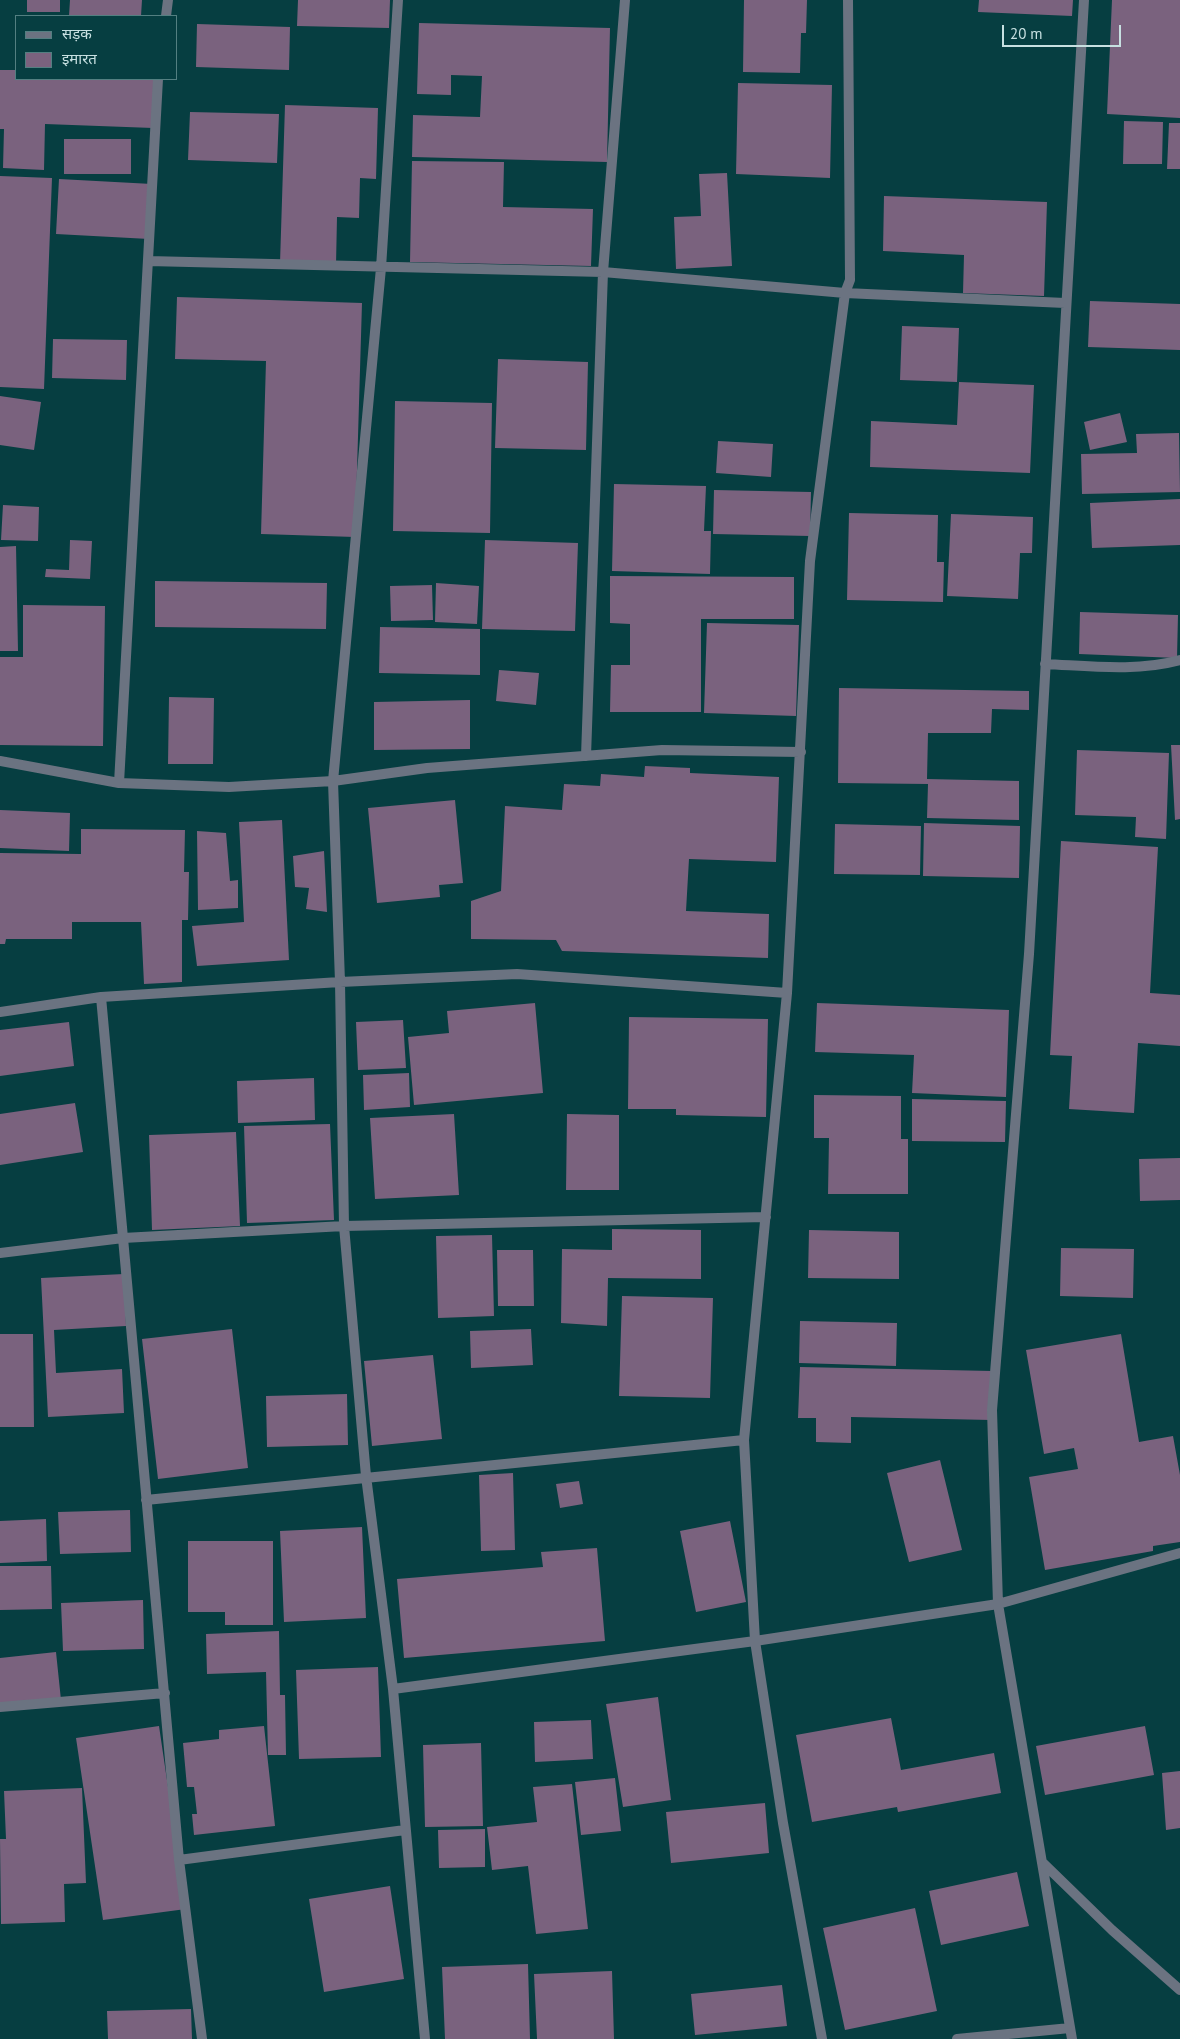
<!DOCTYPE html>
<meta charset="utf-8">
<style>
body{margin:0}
#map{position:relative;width:1180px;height:2039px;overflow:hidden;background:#063e41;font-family:"PT Sans","Noto Sans Devanagari",sans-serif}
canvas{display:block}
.legend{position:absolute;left:15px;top:15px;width:162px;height:65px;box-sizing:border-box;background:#063e41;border:1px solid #537f81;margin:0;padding:6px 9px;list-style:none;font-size:15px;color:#c7e0e1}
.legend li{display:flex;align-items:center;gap:10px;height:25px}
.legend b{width:25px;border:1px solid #537f81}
.scale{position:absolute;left:1002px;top:25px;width:119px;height:22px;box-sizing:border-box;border:2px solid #c7e0e1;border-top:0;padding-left:6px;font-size:15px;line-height:18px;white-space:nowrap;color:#c7e0e1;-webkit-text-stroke:4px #063e41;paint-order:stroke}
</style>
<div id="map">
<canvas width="1180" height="2039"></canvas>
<ul class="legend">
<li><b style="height:6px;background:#6b7381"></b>सड़क</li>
<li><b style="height:14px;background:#7a627e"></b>इमारत</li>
</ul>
<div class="scale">20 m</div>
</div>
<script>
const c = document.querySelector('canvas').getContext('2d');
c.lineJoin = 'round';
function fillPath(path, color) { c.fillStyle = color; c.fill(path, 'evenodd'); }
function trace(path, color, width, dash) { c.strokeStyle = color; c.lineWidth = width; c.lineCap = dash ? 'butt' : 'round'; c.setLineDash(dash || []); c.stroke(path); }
fillPath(new Path2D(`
 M 27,0 L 60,0 L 60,12 L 27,12 Z
 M 70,0 L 142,0 L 141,16 L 69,16 Z
 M 298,0 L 390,0 L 389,28 L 297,26 Z
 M 744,0 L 807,0 L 806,33 L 801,33 L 800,73 L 743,72 Z
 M 979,0 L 1073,0 L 1072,16 L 978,12 Z
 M 1112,0 L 1180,0 L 1180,118 L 1107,114 Z
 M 419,23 L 610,28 L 607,162 L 412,157 L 413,115 L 480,117 L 482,76 L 451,75 L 451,95 L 417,94 Z
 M 197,24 L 290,27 L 289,70 L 196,67 Z
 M 0,70 L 16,70 L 16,79 L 154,79 L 153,128 L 45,124 L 44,170 L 3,168 L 4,129 L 0,129 Z
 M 738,83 L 832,85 L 830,178 L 736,174 Z
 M 285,105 L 378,108 L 376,179 L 360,178 L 359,218 L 337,217 L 336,265 L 280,263 Z
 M 190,112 L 279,114 L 277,163 L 188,160 Z
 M 1124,121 L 1163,122 L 1162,164 L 1123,164 Z
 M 1169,123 L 1180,123 L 1180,169 L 1167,169 Z
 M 64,139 L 131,139 L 131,174 L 64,174 Z
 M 412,161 L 504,162 L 503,207 L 593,209 L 591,266 L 410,262 Z
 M 727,173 L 732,266 L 676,269 L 674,217 L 701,216 L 699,174 Z
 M 0,176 L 52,178 L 44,389 L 0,387 Z
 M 59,179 L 152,184 L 149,239 L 56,234 Z
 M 884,196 L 1047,202 L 1044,296 L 963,293 L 964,255 L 883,251 Z
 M 177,297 L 362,303 L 355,537 L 261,534 L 266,361 L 175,359 Z
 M 1090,301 L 1180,304 L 1180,350 L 1088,347 Z
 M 902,326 L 959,328 L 957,382 L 900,380 Z
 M 53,339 L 127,340 L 126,380 L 52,378 Z
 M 498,359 L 588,362 L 586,450 L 495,448 Z
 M 959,382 L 1034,385 L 1030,473 L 870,467 L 871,421 L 957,425 Z
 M 0,396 L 41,402 L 34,450 L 0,445 Z
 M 395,401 L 492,403 L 490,533 L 393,531 Z
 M 1120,413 L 1127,442 L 1090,450 L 1084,422 Z
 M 1179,433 L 1180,492 L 1082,494 L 1081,454 L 1137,453 L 1136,434 Z
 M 718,441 L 773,444 L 771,477 L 716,473 Z
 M 614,484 L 706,486 L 704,531 L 711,531 L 710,574 L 612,571 Z
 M 714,490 L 811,492 L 810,536 L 713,534 Z
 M 1180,499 L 1180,545 L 1092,548 L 1090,503 Z
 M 3,505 L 39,507 L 38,541 L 1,540 Z
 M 849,513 L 938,515 L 937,562 L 944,562 L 943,602 L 847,600 Z
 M 951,514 L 1033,517 L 1032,553 L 1020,553 L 1018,599 L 947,596 Z
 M 70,540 L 92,541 L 90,579 L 45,577 L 46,569 L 69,570 Z
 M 485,540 L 578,543 L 575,631 L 482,629 Z
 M 16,546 L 18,651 L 0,651 L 0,547 Z
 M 610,576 L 794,577 L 794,619 L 701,619 L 701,712 L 610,712 L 611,665 L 630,665 L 630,624 L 610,623 Z
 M 155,581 L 327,583 L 326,629 L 155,627 Z
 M 436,583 L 479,586 L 477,624 L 435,622 Z
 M 432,585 L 433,620 L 391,621 L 390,586 Z
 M 23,605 L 105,606 L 103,746 L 0,745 L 0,657 L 23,657 Z
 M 1080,612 L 1178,615 L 1177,658 L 1079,654 Z
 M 707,623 L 799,625 L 796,716 L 704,713 Z
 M 380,627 L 480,629 L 480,675 L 379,673 Z
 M 499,670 L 539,673 L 536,705 L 496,701 Z
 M 839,688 L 1029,691 L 1029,710 L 992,709 L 991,733 L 928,733 L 927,779 L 1019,781 L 1019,820 L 927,818 L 928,784 L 838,783 Z
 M 169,697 L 214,698 L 213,764 L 168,764 Z
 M 470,700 L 470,749 L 374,750 L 374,702 Z
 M 1171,745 L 1180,745 L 1180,819 L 1175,820 Z
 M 1077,750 L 1169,753 L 1166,839 L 1135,837 L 1136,817 L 1075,815 Z
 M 645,766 L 690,768 L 690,773 L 779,777 L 776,862 L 689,859 L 686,911 L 769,914 L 768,958 L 562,951 L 556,940 L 471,939 L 471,901 L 501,891 L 505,806 L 562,810 L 564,784 L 600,786 L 601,774 L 644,777 Z
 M 455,800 L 463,883 L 439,885 L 440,897 L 377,903 L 368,808 Z
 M 0,810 L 70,813 L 69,851 L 0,848 Z
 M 282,820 L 289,960 L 197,966 L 192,926 L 244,922 L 239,822 Z
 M 924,823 L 1020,826 L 1019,878 L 923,876 Z
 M 835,824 L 921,826 L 920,875 L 834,874 Z
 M 81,829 L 185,830 L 184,872 L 189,872 L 188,920 L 182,920 L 182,982 L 144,984 L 141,922 L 72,922 L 72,939 L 6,939 L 5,944 L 0,944 L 0,853 L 81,854 Z
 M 197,831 L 226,833 L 230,881 L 238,880 L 238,908 L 198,910 Z
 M 1061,841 L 1158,847 L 1150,993 L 1180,995 L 1180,1046 L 1138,1043 L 1134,1113 L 1069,1109 L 1072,1056 L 1050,1055 Z
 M 324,851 L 327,912 L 306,909 L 309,888 L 295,887 L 293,856 Z
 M 535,1003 L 543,1093 L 414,1105 L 408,1037 L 449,1033 L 447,1011 Z
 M 817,1003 L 1009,1010 L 1006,1097 L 912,1093 L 914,1055 L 815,1052 Z
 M 629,1017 L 768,1019 L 766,1117 L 676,1115 L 676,1109 L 628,1109 Z
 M 403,1020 L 406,1068 L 358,1070 L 356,1022 Z
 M 69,1022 L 74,1066 L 0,1076 L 0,1030 Z
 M 409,1073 L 410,1107 L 364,1110 L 363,1075 Z
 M 314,1078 L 315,1120 L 238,1123 L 237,1081 Z
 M 814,1095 L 901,1096 L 901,1139 L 908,1139 L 908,1194 L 828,1194 L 829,1138 L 814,1138 Z
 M 912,1099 L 1006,1101 L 1005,1142 L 912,1141 Z
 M 75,1103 L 83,1152 L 0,1165 L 0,1114 Z
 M 454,1114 L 459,1195 L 375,1199 L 370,1118 Z
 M 567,1114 L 619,1115 L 619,1190 L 566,1190 Z
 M 330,1124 L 334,1220 L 247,1223 L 244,1126 Z
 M 236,1132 L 240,1226 L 152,1230 L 149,1135 Z
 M 1180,1158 L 1180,1200 L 1140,1201 L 1139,1159 Z
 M 612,1229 L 701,1230 L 701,1279 L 608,1278 L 607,1326 L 561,1323 L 562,1249 L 612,1250 Z
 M 809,1230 L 899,1232 L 899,1279 L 808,1278 Z
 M 492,1235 L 494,1316 L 438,1318 L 436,1236 Z
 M 1061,1248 L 1134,1249 L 1133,1298 L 1060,1296 Z
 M 497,1250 L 533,1250 L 534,1306 L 498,1306 Z
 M 124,1274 L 126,1326 L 54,1330 L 56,1373 L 122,1369 L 124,1413 L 48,1417 L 41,1278 Z
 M 622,1296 L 713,1298 L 710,1398 L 619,1396 Z
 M 800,1321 L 897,1323 L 896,1366 L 799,1363 Z
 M 232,1329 L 248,1468 L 158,1479 L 142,1339 Z
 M 531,1329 L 533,1365 L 471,1368 L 470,1331 Z
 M 0,1334 L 33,1334 L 34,1427 L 0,1427 Z
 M 1121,1334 L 1139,1442 L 1173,1436 L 1180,1475 L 1180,1542 L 1153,1546 L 1153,1551 L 1045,1570 L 1029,1477 L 1078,1469 L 1074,1448 L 1044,1454 L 1026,1350 Z
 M 433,1355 L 442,1439 L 372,1446 L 364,1361 Z
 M 800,1367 L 992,1371 L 991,1420 L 851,1417 L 851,1443 L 816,1442 L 816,1418 L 798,1418 Z
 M 347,1394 L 348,1445 L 267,1447 L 266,1396 Z
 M 940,1460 L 962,1550 L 909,1562 L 887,1473 Z
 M 513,1473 L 515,1550 L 481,1551 L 479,1475 Z
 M 579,1481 L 583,1504 L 560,1508 L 556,1484 Z
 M 130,1510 L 131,1552 L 60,1554 L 58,1512 Z
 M 46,1519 L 47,1561 L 0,1563 L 0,1521 Z
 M 730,1521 L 746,1602 L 696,1612 L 680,1531 Z
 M 362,1527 L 366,1618 L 284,1622 L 280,1531 Z
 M 188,1541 L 273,1541 L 273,1625 L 225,1625 L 225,1612 L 188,1612 Z
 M 597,1548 L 605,1641 L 404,1658 L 397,1579 L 543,1567 L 541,1552 Z
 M 0,1566 L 51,1566 L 52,1609 L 0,1610 Z
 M 143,1600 L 144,1649 L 63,1651 L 61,1603 Z
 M 279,1631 L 280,1695 L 285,1695 L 286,1755 L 268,1755 L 266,1672 L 207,1674 L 206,1634 Z
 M 56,1652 L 61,1700 L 0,1706 L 0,1658 Z
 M 378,1667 L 381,1757 L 299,1759 L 296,1670 Z
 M 658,1697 L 671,1800 L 623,1807 L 606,1704 Z
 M 891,1718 L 901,1770 L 994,1753 L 1001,1793 L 898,1812 L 897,1807 L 812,1822 L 796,1735 Z
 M 591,1720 L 593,1759 L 535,1762 L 534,1722 Z
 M 159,1726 L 186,1909 L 103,1920 L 76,1738 Z
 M 264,1726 L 275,1826 L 194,1835 L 192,1814 L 197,1814 L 194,1787 L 187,1787 L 183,1743 L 219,1739 L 219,1730 Z
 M 1145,1726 L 1154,1775 L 1045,1795 L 1036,1746 Z
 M 481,1743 L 483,1826 L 425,1827 L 423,1745 Z
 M 1180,1771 L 1180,1828 L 1166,1830 L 1162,1773 Z
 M 615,1778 L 621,1831 L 581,1835 L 575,1782 Z
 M 572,1784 L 588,1929 L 536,1934 L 528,1866 L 492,1870 L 487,1827 L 537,1822 L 533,1787 Z
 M 82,1788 L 86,1883 L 64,1884 L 65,1922 L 1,1924 L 0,1839 L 6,1839 L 4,1791 Z
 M 765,1803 L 769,1853 L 671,1863 L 666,1812 Z
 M 485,1829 L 485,1867 L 439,1868 L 438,1830 Z
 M 1017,1872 L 1029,1926 L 941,1945 L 929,1891 Z
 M 390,1886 L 404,1979 L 324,1992 L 309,1899 Z
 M 915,1908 L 937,2011 L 845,2030 L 823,1928 Z
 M 528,1964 L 530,2039 L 445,2039 L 442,1967 Z
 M 612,1971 L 614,2039 L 537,2039 L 534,1974 Z
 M 782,1985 L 787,2026 L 695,2035 L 691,1994 Z
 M 191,2009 L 192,2039 L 108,2039 L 107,2011 Z`), '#7a627e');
trace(new Path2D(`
 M 398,0 L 381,268 L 333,781 L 340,982 L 344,1226 L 366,1476 L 393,1689 L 425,2039
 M 166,16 L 168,0
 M 148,261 L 603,272 L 845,293 L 1065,303
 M 1045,664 C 1090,666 1136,672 1180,660
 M 586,756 L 603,272 L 625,0
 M 0,761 L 119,783 L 229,787 L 333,781 L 427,768 L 662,750 L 801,752
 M 119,783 L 158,79
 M 101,997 L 123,1238 L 344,1226 L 766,1217
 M 0,1012 L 101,997 L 340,982 L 517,974 L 787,993
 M 0,1253 L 123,1238 L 179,1860 L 202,2039
 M 146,1500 L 744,1440
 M 393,1689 L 755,1641 L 998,1604 L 992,1410 L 1029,954 L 1084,0
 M 0,1707 L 165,1693
 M 179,1860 L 405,1830
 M 1042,1862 L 1112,1930 L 1180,1990
 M 822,2039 L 783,1823 L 755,1641 L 744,1440 L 787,993 L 810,561 L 845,293 L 850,280 L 848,0
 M 957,2039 L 1070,2028
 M 1072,2039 L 998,1604 L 1180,1553`), '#6b7381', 10);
</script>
